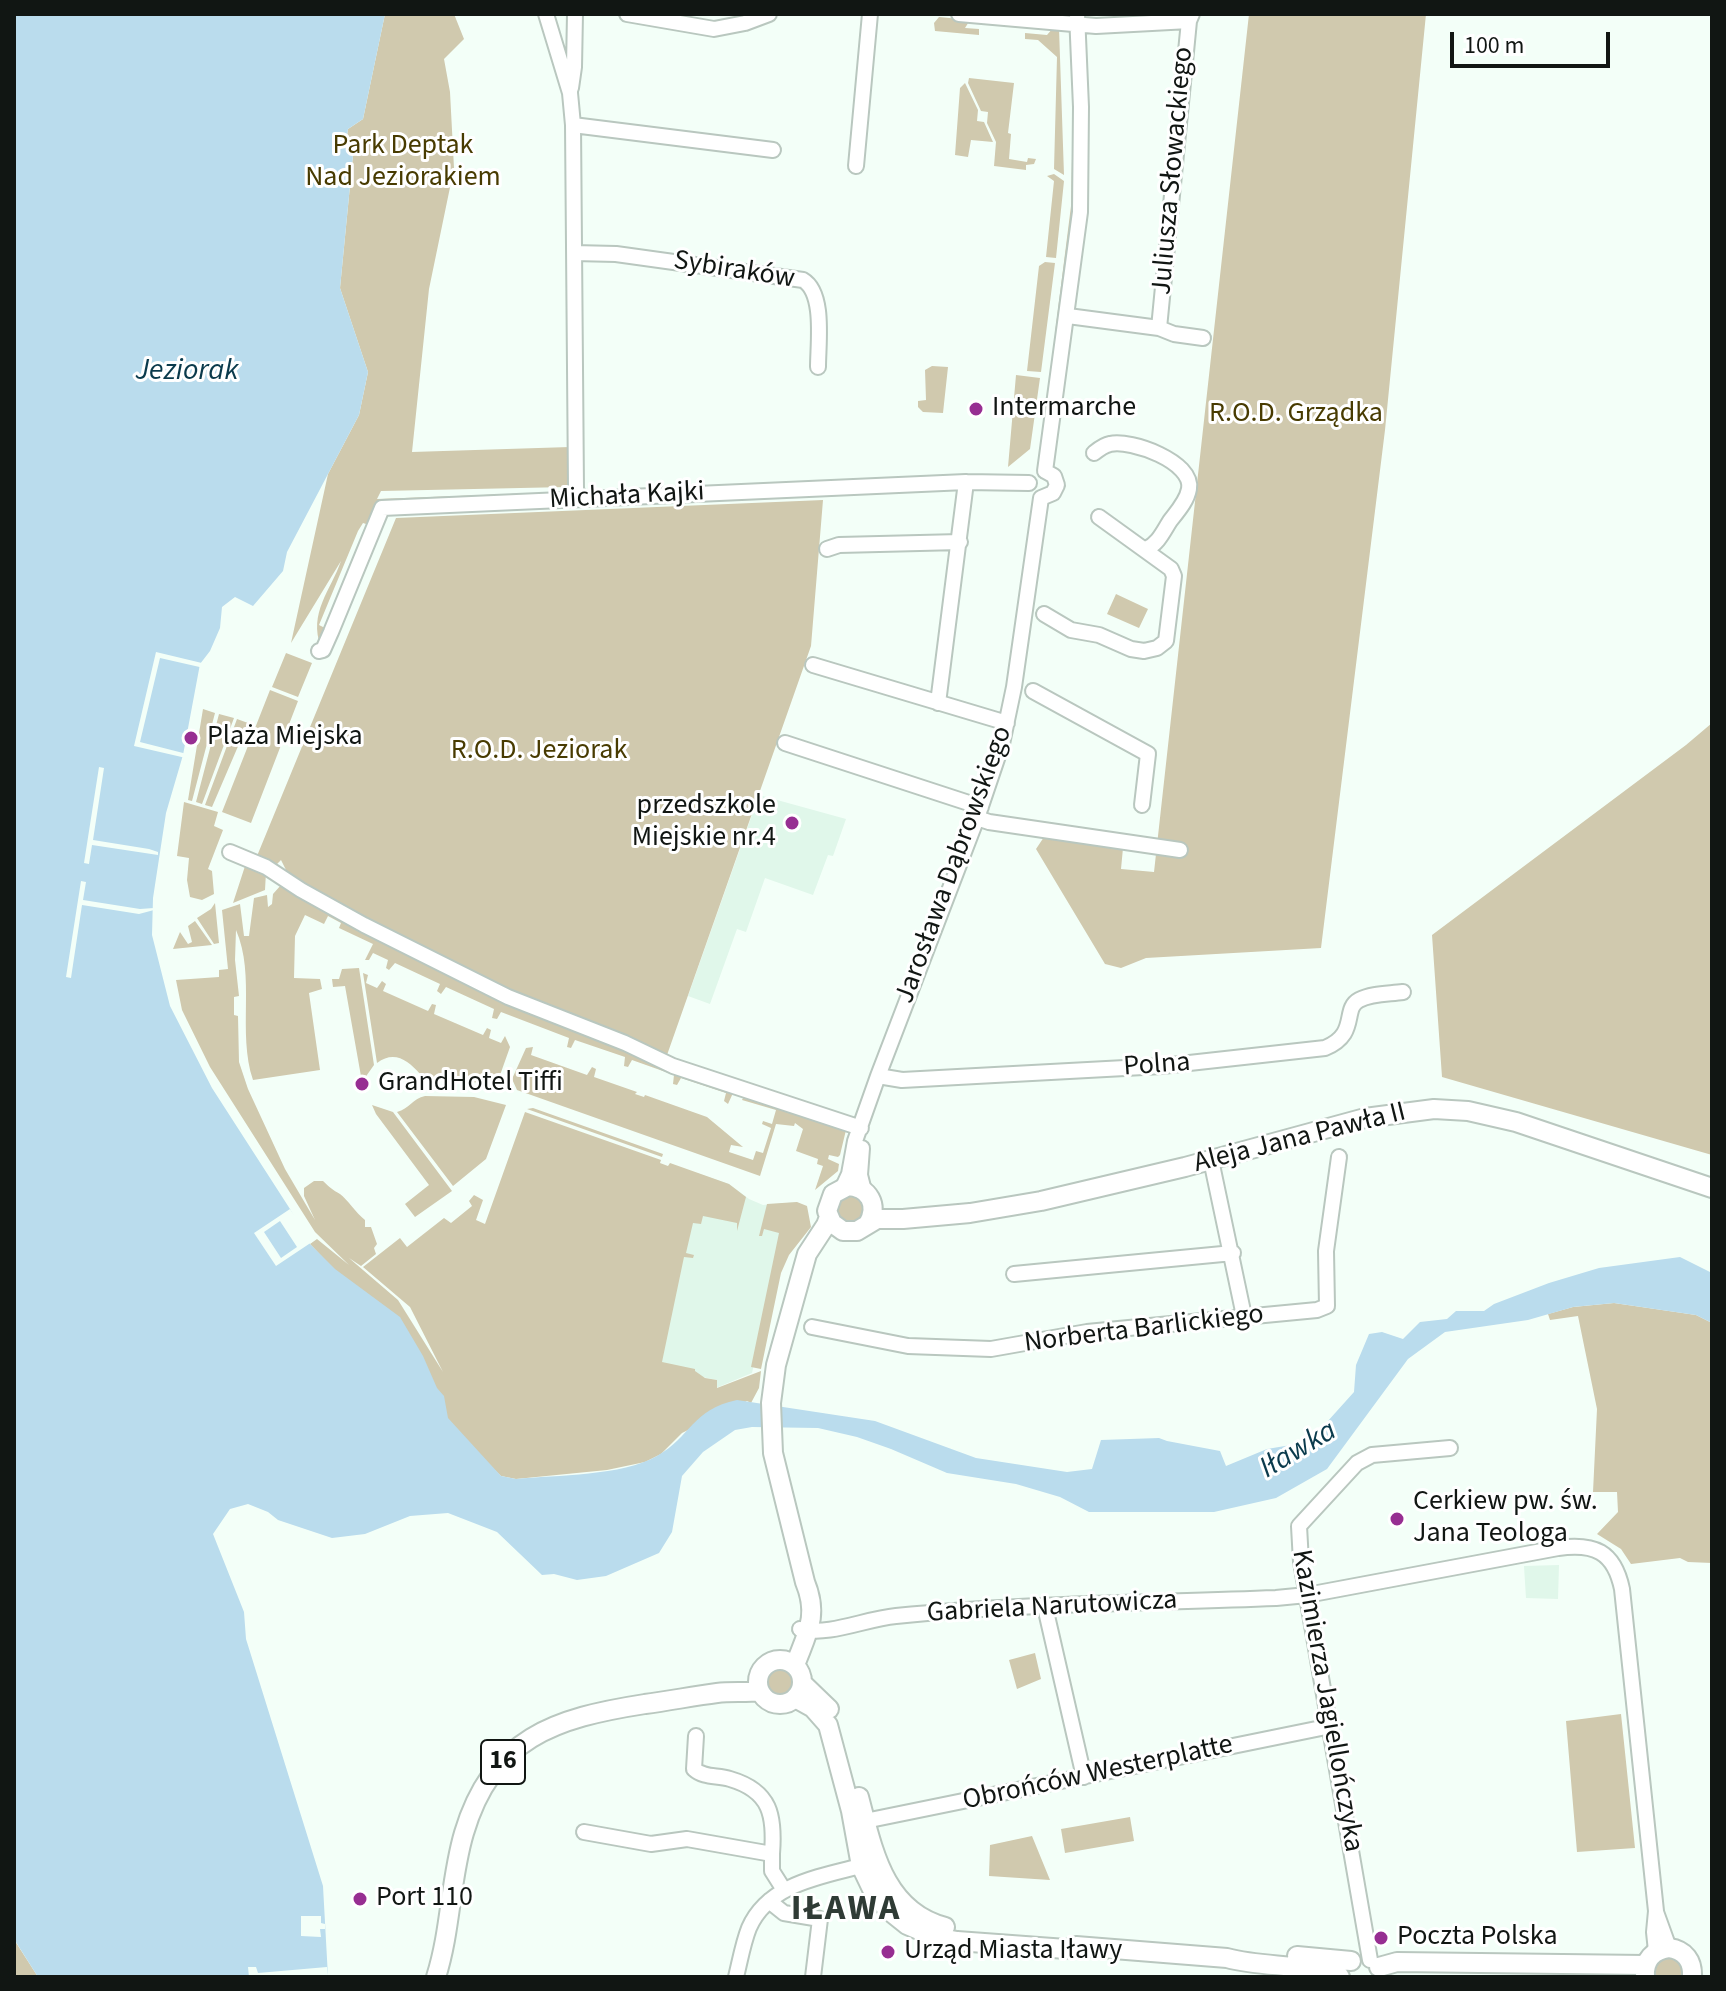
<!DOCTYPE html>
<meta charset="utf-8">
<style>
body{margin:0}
#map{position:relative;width:1726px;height:1991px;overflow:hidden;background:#f3fff8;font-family:"Source Sans 3",sans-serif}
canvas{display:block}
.frame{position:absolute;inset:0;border:16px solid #111613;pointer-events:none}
.scale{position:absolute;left:1450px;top:32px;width:160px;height:36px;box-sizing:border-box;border:4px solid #111613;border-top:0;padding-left:10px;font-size:24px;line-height:28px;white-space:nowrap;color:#111613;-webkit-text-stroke:6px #fff;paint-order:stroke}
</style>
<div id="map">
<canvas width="1726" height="1991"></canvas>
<div class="frame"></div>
<div class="scale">100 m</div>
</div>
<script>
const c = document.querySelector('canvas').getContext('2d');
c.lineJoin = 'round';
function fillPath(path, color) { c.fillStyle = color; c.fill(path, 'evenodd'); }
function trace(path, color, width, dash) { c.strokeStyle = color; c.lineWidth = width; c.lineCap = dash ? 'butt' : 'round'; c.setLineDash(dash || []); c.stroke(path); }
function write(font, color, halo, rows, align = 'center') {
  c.font = font + ' "Source Sans 3",sans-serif'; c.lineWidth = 6; c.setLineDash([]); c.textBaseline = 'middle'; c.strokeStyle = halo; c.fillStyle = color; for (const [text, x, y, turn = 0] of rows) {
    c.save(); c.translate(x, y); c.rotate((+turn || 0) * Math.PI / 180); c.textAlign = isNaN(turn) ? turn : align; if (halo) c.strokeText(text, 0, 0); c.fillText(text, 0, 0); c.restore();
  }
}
fillPath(new Path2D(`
 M 759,795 L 846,819 L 833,856 L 828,855 L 813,895 L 765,878 L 746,932 L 737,929 L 710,1004 L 688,996 Z
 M 697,1173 L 729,1184 L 749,1199 L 763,1205 L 797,1202 L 769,1296 L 752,1373 L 716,1388 L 717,1380 L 655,1368 Z
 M 1559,1565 L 1558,1599 L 1526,1598 L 1524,1566 Z`), '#e0f7ea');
fillPath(new Path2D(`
 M 385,14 L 454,14 L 464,39 L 444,59 L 450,92 L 454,168 L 429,289 L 412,452 L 570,447 L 569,484 L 567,487 L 381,491 L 377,499 L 563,492 L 555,496 L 392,503 L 369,525 L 363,523 L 358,531 L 319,625 L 329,630 L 321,647 C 308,613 331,590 341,561 L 291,643 L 328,474 L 359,415 L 368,372 L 340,288 L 353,155 L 346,143 L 348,129 L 363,119 Z
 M 1249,14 L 1426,14 L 1385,430 L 1321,948 L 1146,958 L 1121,968 L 1105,964 L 1036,849 L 1044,837 L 1109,844 L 1123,848 L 1121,869 L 1154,872 Z
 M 939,17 L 970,20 L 965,28 L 979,29 L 979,35 L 935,31 L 934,23 Z
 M 1053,28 L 1059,28 L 1064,175 L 1054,169 L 1057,57 L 1038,40 L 1025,39 L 1025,33 L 1047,35 Z
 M 969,78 L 1014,83 L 1008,133 L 1011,134 L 1009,159 L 1027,162 L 1028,158 L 1036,159 L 1034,164 L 1026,165 L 1026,170 L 994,166 L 996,142 L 987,123 L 988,112 L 981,111 L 968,83 Z
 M 965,83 L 978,110 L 977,121 L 984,122 L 993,142 L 971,140 L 968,157 L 955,155 L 960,88 Z
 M 1073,110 L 1073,206 L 1057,334 L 1055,333 L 1071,206 Z
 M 1054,174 L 1064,181 L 1056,258 L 1046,257 L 1054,181 L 1047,176 Z
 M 1045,262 L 1055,263 L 1041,372 L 1027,371 L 1039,266 Z
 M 932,366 L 948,367 L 943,413 L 923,412 L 918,407 L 918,401 L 926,400 L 925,370 Z
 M 1016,375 L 1040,378 L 1030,449 L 1008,467 Z
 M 823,500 L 811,646 L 667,1055 L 511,993 L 304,886 L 289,876 L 281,860 L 275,866 L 257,856 L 396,518 Z
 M 1116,594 L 1148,609 L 1139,628 L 1107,614 Z
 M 286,653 L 312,663 L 298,697 L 272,687 Z
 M 270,690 L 298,701 L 251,823 L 222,812 Z
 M 203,709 L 215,713 L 192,801 L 188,800 Z
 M 219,714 L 234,718 L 202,804 L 196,802 Z
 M 237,719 L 248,723 L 212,807 L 205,805 Z
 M 1712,723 L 1712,1155 L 1442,1077 L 1432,935 L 1686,745 Z
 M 184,802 L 218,812 L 214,826 L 223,830 L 208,869 L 212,871 L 214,894 L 202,900 L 190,897 L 187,880 L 189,858 L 177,856 Z
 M 246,863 L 266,872 L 265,890 L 233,903 Z
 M 281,885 L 733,1093 L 728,1104 L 724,1101 L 726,1093 L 681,1078 L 677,1085 L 673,1084 L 674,1075 L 632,1060 L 628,1067 L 624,1066 L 625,1057 L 575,1040 L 571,1048 L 567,1047 L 569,1038 L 501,1012 L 497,1019 L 492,1018 L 494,1009 L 446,987 L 441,994 L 437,991 L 440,984 L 395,963 L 389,970 L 386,968 L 388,960 L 373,953 L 369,960 L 365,960 L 373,944 L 339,928 L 341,923 L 328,916 L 324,924 L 305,915 L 295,936 L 294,978 L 320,979 L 322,989 L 309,993 L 320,1070 L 253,1080 C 237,1032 256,976 236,930 L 235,960 L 239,996 L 234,997 L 234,1015 L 238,1016 L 239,1062 L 248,1089 L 285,1169 L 315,1220 L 304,1196 L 304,1188 L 314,1181 L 323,1181 C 329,1187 333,1190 340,1194 C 347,1199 356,1213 365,1220 L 365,1227 L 371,1227 L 377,1244 L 374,1248 L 376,1254 L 361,1266 L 349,1258 L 398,1300 L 443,1372 L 410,1307 L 363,1267 L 400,1238 L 407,1247 L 444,1218 L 451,1223 L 472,1206 L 469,1201 L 474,1195 L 483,1200 L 476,1220 L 485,1224 L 525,1112 L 661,1160 L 660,1163 L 668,1166 L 670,1163 L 729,1184 L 746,1197 L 737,1231 L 737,1223 L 703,1216 L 701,1224 L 693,1223 L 686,1253 L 694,1255 L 693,1258 L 684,1257 L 662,1362 L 695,1369 L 695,1371 L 705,1378 L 717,1380 L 717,1388 L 761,1371 L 759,1388 L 751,1403 L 747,1401 L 682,1433 L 661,1454 L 645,1462 L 607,1470 L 516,1479 L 501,1476 L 481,1457 L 448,1419 L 362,1299 L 310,1244 L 317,1239 L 349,1265 L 315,1232 L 210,1067 L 182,1010 L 176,980 L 219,977 L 219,970 L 228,969 L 222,910 L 240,904 L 244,936 L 249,936 L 254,898 L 267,895 L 268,907 L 272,904 L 273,894 Z
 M 215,903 L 219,943 L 214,944 L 197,918 L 211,909 Z
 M 195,921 L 212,945 L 173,949 L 180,932 L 188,944 L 192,942 L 188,926 Z
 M 359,968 L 374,1065 L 362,1082 L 345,986 L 333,987 L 332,979 L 339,979 L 342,969 Z
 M 363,973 L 368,975 L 366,983 L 377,988 L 382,981 L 386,984 L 383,991 L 428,1011 L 432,1004 L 436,1005 L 434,1014 L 483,1035 L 487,1028 L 491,1030 L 489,1038 L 501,1043 L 505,1036 L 510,1047 L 499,1078 L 489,1083 L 428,1080 L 428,1075 L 420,1074 C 408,1060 394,1050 377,1063 Z
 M 533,1047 L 531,1055 L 587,1075 L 592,1067 L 596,1069 L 594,1077 L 637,1092 L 635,1094 L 644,1097 L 645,1095 L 707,1117 L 743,1147 L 731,1145 L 729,1152 L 753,1160 L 756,1151 L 763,1153 L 771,1128 L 762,1124 L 763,1121 L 772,1124 L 776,1110 L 742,1100 L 744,1096 L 846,1130 L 840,1155 L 838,1157 L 829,1155 L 828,1159 L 839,1164 L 838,1171 L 815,1190 L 823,1166 L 817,1164 L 818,1159 L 796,1151 L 803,1129 L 795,1123 L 794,1126 L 776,1124 L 760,1176 L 517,1090 L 512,1079 L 526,1048 Z
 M 425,1096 L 474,1097 L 506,1105 L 486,1159 L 453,1186 L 397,1112 C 409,1109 413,1098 425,1096 Z
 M 372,1105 L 393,1112 L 452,1191 L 415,1217 L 405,1204 L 429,1185 L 376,1114 Z
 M 533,1108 L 663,1154 L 662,1157 L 527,1109 Z
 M836 1209a14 14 0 1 1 28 0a14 14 0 1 1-28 0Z
 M 797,1202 L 807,1206 L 811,1227 L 789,1255 L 781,1273 L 761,1369 L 751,1367 L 779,1233 L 764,1229 L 762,1236 L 759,1236 L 767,1204 Z
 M 1614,1303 L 1696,1315 L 1712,1323 L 1712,1563 L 1688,1562 L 1680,1558 L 1631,1564 L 1621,1549 L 1597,1534 L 1618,1512 L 1617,1492 L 1593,1492 L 1597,1409 L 1578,1316 L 1550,1320 L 1548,1314 L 1573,1307 Z
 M 1035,1653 L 1041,1679 L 1017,1689 L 1009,1660 Z
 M766 1682a14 14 0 1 1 28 0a14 14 0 1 1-28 0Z
 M 1621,1714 L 1635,1848 L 1577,1852 L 1566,1721 Z
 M 1130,1817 L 1134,1841 L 1065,1853 L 1061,1829 Z
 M 1032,1836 L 1050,1880 L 989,1876 L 990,1845 Z
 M 14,1939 L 15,1941 L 38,1977 L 14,1977 Z
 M 1667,1957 C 1678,1959 1684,1966 1682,1977 L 1653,1977 L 1653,1967 L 1661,1958 Z`), '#d0c9ae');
fillPath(new Path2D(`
 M 14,14 L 385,14 L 363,119 L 348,129 L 346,142 L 353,155 L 340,288 L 368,372 L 359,415 L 287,552 L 283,571 L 253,606 L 235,597 L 222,607 L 220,628 L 210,651 L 200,664 L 183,755 L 166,813 L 153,898 L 152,935 L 170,1006 L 212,1088 L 290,1209 L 310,1244 L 335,1269 L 400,1317 L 423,1356 L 437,1388 L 444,1396 L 448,1418 L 501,1476 L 516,1479 C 557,1475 622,1476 657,1456 C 691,1437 692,1409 737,1400 L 875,1421 L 976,1458 L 1067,1472 L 1092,1469 L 1101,1440 L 1159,1438 L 1167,1441 L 1220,1451 L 1226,1466 L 1267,1449 L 1309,1442 L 1354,1392 L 1356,1365 L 1369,1334 L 1382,1332 L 1403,1339 L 1420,1322 L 1447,1319 L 1456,1311 L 1484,1311 L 1494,1304 L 1549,1283 L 1599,1268 L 1680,1257 L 1712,1273 L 1712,1323 L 1696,1315 L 1614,1303 L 1573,1307 L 1528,1320 L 1445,1332 L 1408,1359 L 1327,1469 L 1276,1498 L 1214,1512 L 1089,1512 L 1060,1497 L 1016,1484 L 947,1473 L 891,1449 L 857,1437 L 818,1428 L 752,1427 L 735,1430 L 703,1452 L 682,1476 L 672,1532 L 659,1553 L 606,1576 L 577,1580 L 554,1574 L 542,1575 L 497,1532 L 448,1513 L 410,1516 L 365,1534 L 332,1538 L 278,1520 L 268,1512 L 248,1504 L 230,1509 L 213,1534 L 244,1612 L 246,1639 L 323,1886 L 328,1977 L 38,1977 L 14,1939 Z`), '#badced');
fillPath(new Path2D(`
 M 156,652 L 206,664 L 204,668 L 160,658 L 140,742 L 187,754 L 186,758 L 134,746 Z
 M 99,767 L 104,768 L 93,840 L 149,849 L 158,852 L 158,855 L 92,845 L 89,864 L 84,863 Z
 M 81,881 L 86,882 L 83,900 L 140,909 L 154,908 L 154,910 L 139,914 L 82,905 L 71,978 L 66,977 Z
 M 290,1209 L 312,1242 L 276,1266 L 254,1233 ZM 280,1221 L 297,1247 L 281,1258 L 264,1232 Z
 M 301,1916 L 321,1916 L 321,1923 L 325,1924 L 325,1929 L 320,1929 L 321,1937 L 301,1936 Z
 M 248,1967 L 256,1967 L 258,1973 L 327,1967 L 328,1975 L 249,1977 Z`), '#f3fff8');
const minor = new Path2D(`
 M 546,14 L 570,93 L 573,125 L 576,489 L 580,499
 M 627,14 L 714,29 L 745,23 L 769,14
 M 959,14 L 1096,26 L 1189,21
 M 571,88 L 574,67 L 575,14
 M 573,125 L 773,150
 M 856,166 L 870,14
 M 574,253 L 616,254 L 803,280 C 825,293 818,343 818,367
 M 1068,316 L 1159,328 L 1174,334 L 1203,338
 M 1159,328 L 1189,21 L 1192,14
 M 1094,453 C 1099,449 1104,445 1110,444 C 1131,439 1194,462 1189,489 C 1187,501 1177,512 1170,521 C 1163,532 1158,544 1146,549
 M 1045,471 L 1080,212 L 1081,107 L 1077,14
 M 1041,498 L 1053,493 L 1057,485 L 1054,476 L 1045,471
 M 827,549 L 839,545 L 960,542
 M 1044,614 L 1071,630 L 1099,635 L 1131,649 L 1144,651 L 1157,648 L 1166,641 L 1174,576 L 1171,569 L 1099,517
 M 319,651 L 323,650 L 331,632 L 382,508 L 966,482 L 1029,483
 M 813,665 L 1007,723
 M 1033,691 L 1148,754 L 1142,805
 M 938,703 L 966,482
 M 785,743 L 981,807
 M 977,818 L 989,822 L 1180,850
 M 230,852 L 266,867 L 301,890 L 364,925 L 508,997 L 625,1043 L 673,1066 L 861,1128
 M 878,1076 L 902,1080 L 1162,1066 L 1325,1048 C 1359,1034 1342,1009 1359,1000 C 1372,993 1389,994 1403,992
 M 862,1148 L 860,1175 L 864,1191
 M 1211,1160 L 1244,1316
 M 843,1187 L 849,1174 L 855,1141 L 878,1076 L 977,818 L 1002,744 L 1014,687 L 1041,498
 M 1014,1274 L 1233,1253
 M 812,1327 L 908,1346 L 991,1349 L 1087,1332 L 1317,1310 L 1327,1306 L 1326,1251 L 1339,1157
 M 1045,1607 L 1084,1777
 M 800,1629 C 831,1636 864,1619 896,1616 C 1022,1603 1150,1603 1276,1598 L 1307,1595 L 1558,1548 C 1594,1543 1614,1551 1622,1589 L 1656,1911 L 1654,1932 L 1656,1951
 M 696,1736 L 694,1769 C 704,1778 717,1775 730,1779 C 771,1791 775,1816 772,1854
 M 865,1821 L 1331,1726
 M 584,1832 L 651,1844 L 687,1839 L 772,1854 L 772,1871 L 784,1890
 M 769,1901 L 784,1913 L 820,1919 L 813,1977
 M 1656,1912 L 1669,1948
 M 1370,1960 L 1301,1562 L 1299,1526 L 1357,1463 L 1372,1455 L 1450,1448
 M 736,1977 C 740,1961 743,1943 749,1928 C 769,1882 825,1876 868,1864`);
const major = new Path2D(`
 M 868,1224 C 879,1205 869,1187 848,1186 L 833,1194 L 827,1211 L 832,1223 L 843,1231 L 857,1231 L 877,1219 L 903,1219 L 970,1213 L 1041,1201 L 1185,1167 L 1365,1118 L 1434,1109 L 1468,1111 L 1516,1122 L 1712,1188
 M758 1682a22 22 0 1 1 44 0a22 22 0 1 1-44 0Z
 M 795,1665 C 807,1633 819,1616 805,1582 L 773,1453 L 771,1403 L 776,1365 L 807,1254 L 826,1225 L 829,1217
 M 802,1683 L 829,1709
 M 795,1698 L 813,1708 L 828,1725 L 851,1811 L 861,1866 L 872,1889 L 887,1909 L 907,1925 L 935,1937 L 957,1941 L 1066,1949 L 1076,1946 L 1227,1958 C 1264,1968 1304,1963 1340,1977
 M 859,1797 C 873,1850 884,1911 945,1927
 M 1297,1956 L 1351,1961
 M 1379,1967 L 1397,1962 L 1645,1965
 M 1645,1976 C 1644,1960 1653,1950 1669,1948 C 1685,1950 1693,1961 1692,1977
 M 436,1977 C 451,1930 450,1880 464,1833 C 492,1738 555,1718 645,1704 C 669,1701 693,1696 717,1693 C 731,1691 746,1693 760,1691`);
trace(minor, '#b9c7bf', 18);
trace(major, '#b9c7bf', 22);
trace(minor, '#fff', 14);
trace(major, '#fff', 18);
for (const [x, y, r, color] of [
 [976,409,8,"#972e92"],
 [191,738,8,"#972e92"],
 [792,823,8,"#972e92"],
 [362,1084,8,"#972e92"],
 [1397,1519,8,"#972e92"],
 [360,1899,8,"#972e92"],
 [1381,1938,8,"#972e92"],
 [888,1952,8,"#972e92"]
]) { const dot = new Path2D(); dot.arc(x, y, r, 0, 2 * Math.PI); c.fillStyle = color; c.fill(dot); trace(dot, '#fff', 3); }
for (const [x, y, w] of [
 [503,1762,44]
]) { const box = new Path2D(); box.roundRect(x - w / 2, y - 22, w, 44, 6); c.fillStyle = '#fff'; c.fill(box); trace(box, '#111613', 2); }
write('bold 26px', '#111613', null, [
 ["16",503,1762]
]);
write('28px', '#483b01', '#fff', [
 ["Park Deptak",403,147],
 ["Nad Jeziorakiem",403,179],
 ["R.O.D. Grządka",1296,415],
 ["R.O.D. Jeziorak",539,752]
]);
write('28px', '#111613', '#fff', [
 ["Juliusza Słowackiego",1174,171,-85],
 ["Sybiraków",734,271,9],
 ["Michała Kajki",627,497,-3],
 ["Jarosława Dąbrowskiego",955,865,-70],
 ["Polna",1157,1066,-4],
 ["Aleja Jana Pawła II",1300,1139,-14],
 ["Norberta Barlickiego",1144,1330,-7],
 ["Gabriela Narutowicza",1052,1608,-3],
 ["Kazimierza Jagiellończyka",1326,1701,80],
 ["Obrońców Westerplatte",1098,1774,-12]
]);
write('28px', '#111613', '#fff', [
 ["Intermarche",992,409],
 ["Plaża Miejska",207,738],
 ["przedszkole",776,807,"right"],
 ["Miejskie nr.4",776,839,"right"],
 ["GrandHotel Tiffi",378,1084],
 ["Cerkiew pw. św.",1413,1503],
 ["Jana Teologa",1413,1535],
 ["Port 110",376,1899],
 ["Poczta Polska",1397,1938],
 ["Urząd Miasta Iławy",904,1952]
], 'left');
write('italic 30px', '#0a3a4c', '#fff', [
 ["Jeziorak",187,372],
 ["Iławka",1299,1451,-31]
]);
c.letterSpacing = '2px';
write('bold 36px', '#2f3b35', '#fff', [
 ["IŁAWA",846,1911]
]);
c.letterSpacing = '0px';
</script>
